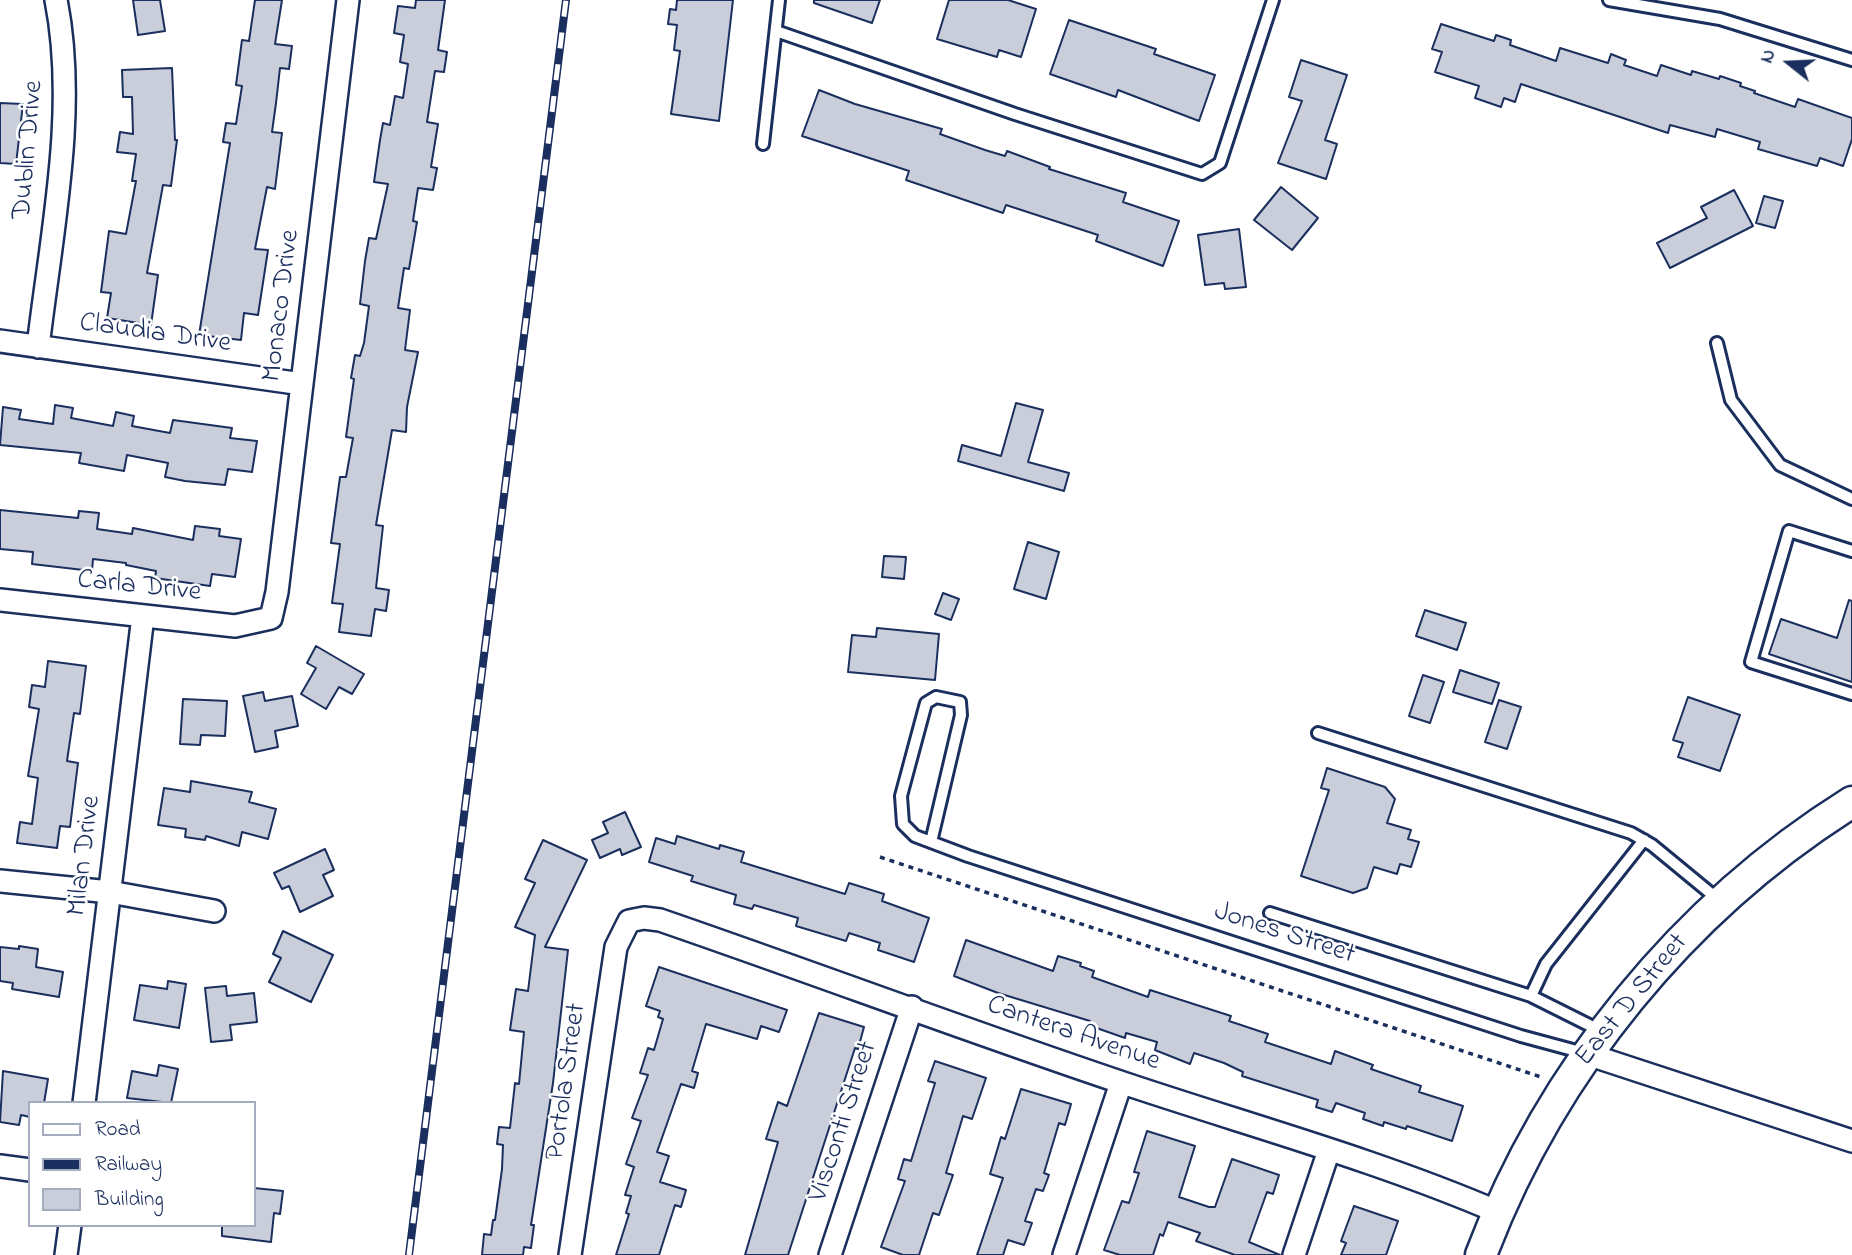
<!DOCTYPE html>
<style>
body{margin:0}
#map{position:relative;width:1852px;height:1255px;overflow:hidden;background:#fff;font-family:"Indie Flower",sans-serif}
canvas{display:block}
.legend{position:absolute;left:28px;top:1101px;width:228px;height:126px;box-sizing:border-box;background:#fff;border:2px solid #a4acbf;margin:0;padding:9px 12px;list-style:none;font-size:21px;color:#1b2f5e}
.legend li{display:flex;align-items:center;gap:14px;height:35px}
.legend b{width:35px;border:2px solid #a4acbf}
.north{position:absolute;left:1754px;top:28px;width:70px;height:70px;-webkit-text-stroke:5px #fff;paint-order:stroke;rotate:288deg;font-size:19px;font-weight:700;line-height:28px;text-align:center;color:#1b2f5e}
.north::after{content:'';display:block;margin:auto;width:24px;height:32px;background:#1b2f5e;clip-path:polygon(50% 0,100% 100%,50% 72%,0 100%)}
</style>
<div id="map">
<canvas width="1852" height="1255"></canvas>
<ul class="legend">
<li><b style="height:9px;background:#fff"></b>Road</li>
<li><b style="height:9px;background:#1b2f5e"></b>Railway</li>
<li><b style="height:19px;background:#caceda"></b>Building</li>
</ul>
<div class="north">N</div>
</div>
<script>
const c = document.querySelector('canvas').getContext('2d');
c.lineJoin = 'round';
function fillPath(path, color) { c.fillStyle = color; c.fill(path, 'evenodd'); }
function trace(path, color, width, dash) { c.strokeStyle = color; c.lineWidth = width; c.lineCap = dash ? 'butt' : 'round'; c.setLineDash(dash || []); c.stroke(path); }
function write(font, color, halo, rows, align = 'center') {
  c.font = font + ' "Indie Flower",sans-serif'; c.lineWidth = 5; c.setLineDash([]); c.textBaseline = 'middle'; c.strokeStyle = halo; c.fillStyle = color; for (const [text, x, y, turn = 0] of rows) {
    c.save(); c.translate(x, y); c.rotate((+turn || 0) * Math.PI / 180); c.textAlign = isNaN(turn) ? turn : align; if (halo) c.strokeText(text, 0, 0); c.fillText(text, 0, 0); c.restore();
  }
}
const building = new Path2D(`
 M 133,0 L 160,0 L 165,31 L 138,35 Z
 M 255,0 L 282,0 L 275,44 L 292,46 L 289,69 L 280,68 L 276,103 L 272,132 L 282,133 L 275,189 L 267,187 L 255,249 L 268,250 L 258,315 L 244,313 L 241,340 L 199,335 L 230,143 L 223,142 L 226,123 L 236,124 L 242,86 L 236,85 L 242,40 L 249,41 Z
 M 416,0 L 445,0 L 438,50 L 447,52 L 444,72 L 435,71 L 427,122 L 438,124 L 431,167 L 437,168 L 433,190 L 418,188 L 413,221 L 417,222 L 409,269 L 404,268 L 398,308 L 410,310 L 405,350 L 418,352 L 407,407 L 406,432 L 392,430 L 376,525 L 383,526 L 376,588 L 389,590 L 386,611 L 375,609 L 371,636 L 339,632 L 343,604 L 332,603 L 340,544 L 331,543 L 340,477 L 346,477 L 353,438 L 346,437 L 354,379 L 351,378 L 355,355 L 360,356 L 364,343 L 369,306 L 360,304 L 365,261 L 369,238 L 376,239 L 388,184 L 374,182 L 380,140 L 383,123 L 390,125 L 395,96 L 403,98 L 408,64 L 400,62 L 404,35 L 394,33 L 398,6 L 415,8 Z
 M 677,0 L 733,0 L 719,121 L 671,114 L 680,51 L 674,50 L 677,25 L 668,24 L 670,9 L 676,10 Z
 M 814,0 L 880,0 L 872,23 L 814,3 Z
 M 949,0 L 1008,0 L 1036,9 L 1021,57 L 999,50 L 997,57 L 937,39 Z
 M 1069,20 L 1156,49 L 1154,54 L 1215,75 L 1199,121 L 1118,90 L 1116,97 L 1050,74 Z
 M 1441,24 L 1494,41 L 1496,35 L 1511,40 L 1510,45 L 1556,61 L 1560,48 L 1608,63 L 1611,54 L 1626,60 L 1624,65 L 1657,76 L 1661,65 L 1691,75 L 1692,71 L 1719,79 L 1720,76 L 1741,83 L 1740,86 L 1755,91 L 1754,93 L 1795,107 L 1798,99 L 1852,118 L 1852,139 L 1843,166 L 1820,158 L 1817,166 L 1758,149 L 1760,142 L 1717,129 L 1715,137 L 1670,125 L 1668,133 L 1521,84 L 1515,102 L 1504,98 L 1501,107 L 1475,98 L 1479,86 L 1435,72 L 1442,52 L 1432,49 Z
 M 1301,60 L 1347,75 L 1325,140 L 1337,144 L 1326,179 L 1278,163 L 1302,101 L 1289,97 Z
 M 172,68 L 175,140 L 177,140 L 171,186 L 163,185 L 147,273 L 158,275 L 151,325 L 107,318 L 111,293 L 101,292 L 109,231 L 126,234 L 136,181 L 132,181 L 136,154 L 117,152 L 120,132 L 133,134 L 132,97 L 123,97 L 122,70 Z
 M 819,90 L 855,104 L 942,129 L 940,134 L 985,150 L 1005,156 L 1007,151 L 1050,167 L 1049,169 L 1126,193 L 1123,202 L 1179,221 L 1163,266 L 1096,241 L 1098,235 L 1006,205 L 1003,213 L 906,180 L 909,171 L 802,136 Z
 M 0,103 L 23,104 L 16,164 L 0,163 Z
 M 1281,187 L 1318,218 L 1292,250 L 1254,220 Z
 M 1734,190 L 1753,226 L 1670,268 L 1657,243 L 1707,218 L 1701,207 Z
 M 1764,196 L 1783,201 L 1775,228 L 1756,223 Z
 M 1239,229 L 1246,287 L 1225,289 L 1224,283 L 1205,285 L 1198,235 Z
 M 1016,403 L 1043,410 L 1028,462 L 1069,473 L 1064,491 L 958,461 L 962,445 L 1001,456 Z
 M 55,405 L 73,408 L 71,418 L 113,426 L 116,412 L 134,416 L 132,426 L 170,433 L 173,420 L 232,428 L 230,438 L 257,441 L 252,472 L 228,469 L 225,485 L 185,481 L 165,477 L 168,463 L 127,455 L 124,471 L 79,463 L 81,453 L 0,445 L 3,407 L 21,410 L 19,419 L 53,424 Z
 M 0,510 L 78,518 L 79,511 L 99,513 L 97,529 L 132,534 L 133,528 L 193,540 L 195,526 L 220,529 L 219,536 L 241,539 L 235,577 L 212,574 L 210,586 L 155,578 L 156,571 L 126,565 L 126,563 L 93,559 L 92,571 L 32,564 L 33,552 L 0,549 Z
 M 1028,542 L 1059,552 L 1046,599 L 1014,589 Z
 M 884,556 L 906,557 L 904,579 L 882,577 Z
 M 943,593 L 959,599 L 951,620 L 935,614 Z
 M 1849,600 L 1852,601 L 1852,682 L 1769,654 L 1781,619 L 1837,638 Z
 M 1425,610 L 1466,623 L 1457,650 L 1416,636 Z
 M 877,628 L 939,634 L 935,680 L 848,672 L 852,635 L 876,637 Z
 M 316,646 L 364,674 L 352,694 L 339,687 L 326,709 L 301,694 L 316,668 L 307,663 Z
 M 48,661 L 86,666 L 80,714 L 74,713 L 67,761 L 78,763 L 70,827 L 60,826 L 57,848 L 17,843 L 20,822 L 32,824 L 38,778 L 28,776 L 39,709 L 29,707 L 32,685 L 45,687 Z
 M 1460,670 L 1499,683 L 1492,704 L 1453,692 Z
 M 1423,675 L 1444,682 L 1430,723 L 1409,716 Z
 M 263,692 L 265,701 L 292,696 L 298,726 L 275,731 L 278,747 L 255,752 L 243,696 Z
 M 1688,697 L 1740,715 L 1720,771 L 1678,757 L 1683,743 L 1673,740 Z
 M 183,699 L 227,701 L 225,736 L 201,735 L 200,745 L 180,744 Z
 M 1499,700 L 1521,707 L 1507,749 L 1485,742 Z
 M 1327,768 L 1385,787 L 1395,799 L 1387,823 L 1411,830 L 1408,839 L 1419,842 L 1411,867 L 1400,864 L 1397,874 L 1374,867 L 1367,888 L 1353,893 L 1301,876 L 1329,790 L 1321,788 Z
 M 191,781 L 252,792 L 249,802 L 276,809 L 268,839 L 242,832 L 239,846 L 206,836 L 205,840 L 185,837 L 186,829 L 158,825 L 164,788 L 190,792 Z
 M 625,812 L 641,847 L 622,855 L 620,849 L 600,858 L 592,840 L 608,833 L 603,822 Z
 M 677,836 L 719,849 L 720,845 L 744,852 L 741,862 L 845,894 L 849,883 L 884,894 L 882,901 L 929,918 L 914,962 L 878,950 L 880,943 L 849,933 L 846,941 L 796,926 L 798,918 L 754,905 L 752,909 L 734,904 L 736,895 L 691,881 L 693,876 L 649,862 L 656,838 L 675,844 Z
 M 543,840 L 587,860 L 545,947 L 568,950 L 553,1083 L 531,1225 L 534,1225 L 531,1248 L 524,1247 L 523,1255 L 482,1255 L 484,1234 L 491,1235 L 493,1220 L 495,1220 L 502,1169 L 503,1145 L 497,1144 L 499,1127 L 510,1128 L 515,1083 L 519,1084 L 524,1032 L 510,1030 L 516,989 L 528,991 L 535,935 L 515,927 L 535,883 L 525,879 Z
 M 325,849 L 334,870 L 323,875 L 333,896 L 300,912 L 289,886 L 282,889 L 274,873 Z
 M 283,931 L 333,955 L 311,1002 L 269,982 L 281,958 L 273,954 Z
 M 966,940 L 1053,971 L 1058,956 L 1081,963 L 1080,966 L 1094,971 L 1092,977 L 1148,997 L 1150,990 L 1231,1016 L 1229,1021 L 1268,1034 L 1265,1042 L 1331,1064 L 1335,1051 L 1373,1065 L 1371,1069 L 1421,1086 L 1419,1092 L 1463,1106 L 1452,1141 L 1407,1126 L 1406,1129 L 1384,1122 L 1383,1126 L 1363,1119 L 1365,1113 L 1336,1103 L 1332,1112 L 1316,1107 L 1318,1100 L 1242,1076 L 1243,1072 L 1224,1063 L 1194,1053 L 1190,1064 L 1155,1050 L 1157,1042 L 1126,1033 L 1125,1038 L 1088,1025 L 1090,1021 L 998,993 L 954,976 Z
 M 19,946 L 38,949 L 36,967 L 63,972 L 59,997 L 12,989 L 13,983 L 0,981 L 0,947 L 19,949 Z
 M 659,967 L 787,1010 L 779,1032 L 761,1026 L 757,1039 L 706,1024 L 692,1071 L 698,1073 L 694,1088 L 681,1084 L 657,1152 L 669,1156 L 660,1182 L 686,1190 L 681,1207 L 675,1205 L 659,1255 L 616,1255 L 629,1214 L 626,1213 L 631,1196 L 625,1195 L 634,1167 L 626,1164 L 641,1121 L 632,1118 L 648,1075 L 640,1073 L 648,1048 L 654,1050 L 663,1019 L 658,1017 L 660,1011 L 646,1006 Z
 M 168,981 L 186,984 L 179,1028 L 134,1020 L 140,985 L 167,989 Z
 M 226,986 L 227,996 L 254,993 L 257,1022 L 230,1025 L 232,1040 L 211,1042 L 205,988 Z
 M 819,1013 L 864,1027 L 858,1049 L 855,1048 L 788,1255 L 745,1255 L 778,1142 L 766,1139 L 778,1102 L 787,1106 Z
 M 935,1061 L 986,1078 L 972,1119 L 963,1116 L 946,1173 L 953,1175 L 939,1215 L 933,1213 L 919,1255 L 903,1255 L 881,1247 L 905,1181 L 898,1179 L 904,1159 L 911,1161 L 935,1083 L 928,1081 Z
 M 159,1065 L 178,1069 L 171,1103 L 127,1098 L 132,1071 L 157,1076 Z
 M 3,1071 L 48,1079 L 44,1103 L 30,1103 L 30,1117 L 21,1115 L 19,1125 L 0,1122 Z
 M 1021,1089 L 1071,1104 L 1065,1125 L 1059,1123 L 1044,1173 L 1049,1175 L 1043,1191 L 1036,1189 L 1025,1221 L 1032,1223 L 1024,1245 L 1008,1240 L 1003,1255 L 977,1255 L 1003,1178 L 990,1174 L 1001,1137 L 1005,1139 Z
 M 1147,1131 L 1195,1146 L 1179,1197 L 1209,1207 L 1215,1207 L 1232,1159 L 1279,1175 L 1273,1194 L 1267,1192 L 1249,1242 L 1280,1255 L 1235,1255 L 1196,1241 L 1200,1233 L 1168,1222 L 1163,1236 L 1160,1234 L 1153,1255 L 1120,1255 L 1104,1250 L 1122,1201 L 1129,1203 L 1139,1173 L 1134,1172 Z
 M 254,1188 L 283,1191 L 280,1214 L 274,1213 L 271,1242 L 222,1236 L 222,1225 L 254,1225 Z
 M 1354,1206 L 1398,1221 L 1386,1255 L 1341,1255 L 1346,1243 L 1341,1241 Z`);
fillPath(building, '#caceda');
trace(building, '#1b2f5e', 2);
const service = new Path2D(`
 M 1609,0 L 1720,19 L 1852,60
 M 776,31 L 1015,114 L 1202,174 L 1220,163 L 1273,0
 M 763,144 L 779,0
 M 1717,343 L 1731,400 L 1780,465 L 1852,499
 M 1852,551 L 1789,531 L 1751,662 L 1852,694
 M 1318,733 L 1631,833 L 1652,845 L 1720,901
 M 931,842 L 961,715 L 960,702 L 936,697 L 926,703 L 901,796 L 903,824 L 915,836 L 968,856 L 1521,1036 L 1584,1053
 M 1270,913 L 1531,996 L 1603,1032
 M 1531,996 L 1546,964 L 1644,840`);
const minor = new Path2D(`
 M 0,341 L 302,384
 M 38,347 C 51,235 78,110 56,0
 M 0,600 L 235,626 L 271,618 L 277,592 L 348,0
 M 0,881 L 110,892 L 214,911
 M 1587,1054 L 1852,1141
 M 84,1103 L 143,616
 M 0,1166 L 30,1170
 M 66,1255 L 70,1225
 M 570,1255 L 616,947 L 629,921 L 644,918 L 660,920 C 814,973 968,1031 1123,1083 C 1248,1125 1377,1160 1498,1212
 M 830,1255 L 912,1007
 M 1064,1255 L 1121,1083
 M 1294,1255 L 1329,1150`);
const secondary = new Path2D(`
 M 1481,1255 C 1551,1070 1684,907 1852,802`);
trace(service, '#1b2f5e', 16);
trace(minor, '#1b2f5e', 26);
trace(secondary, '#1b2f5e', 35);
trace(new Path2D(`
 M 880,857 L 1544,1078`), '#1b2f5e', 3.5, [5, 5]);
trace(service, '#fff', 10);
trace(minor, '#fff', 21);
trace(secondary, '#fff', 30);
const rail = new Path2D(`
 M 409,1255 L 566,0`);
trace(rail, '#1b2f5e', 8);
trace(rail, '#fff', 5, [16]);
write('28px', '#1b2f5e', '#fff', [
 ["Dublin Drive",30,150,-85],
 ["Monaco Drive",283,306,-83],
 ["Claudia Drive",155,335,8],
 ["Carla Drive",139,588,6],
 ["Milan Drive",86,856,-83],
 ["Jones Street",1284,935,18],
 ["East D Street",1633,1001,-51],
 ["Cantera Avenue",1073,1035,19],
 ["Portola Street",568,1082,-82],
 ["Visconti Street",845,1122,-72]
]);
</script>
